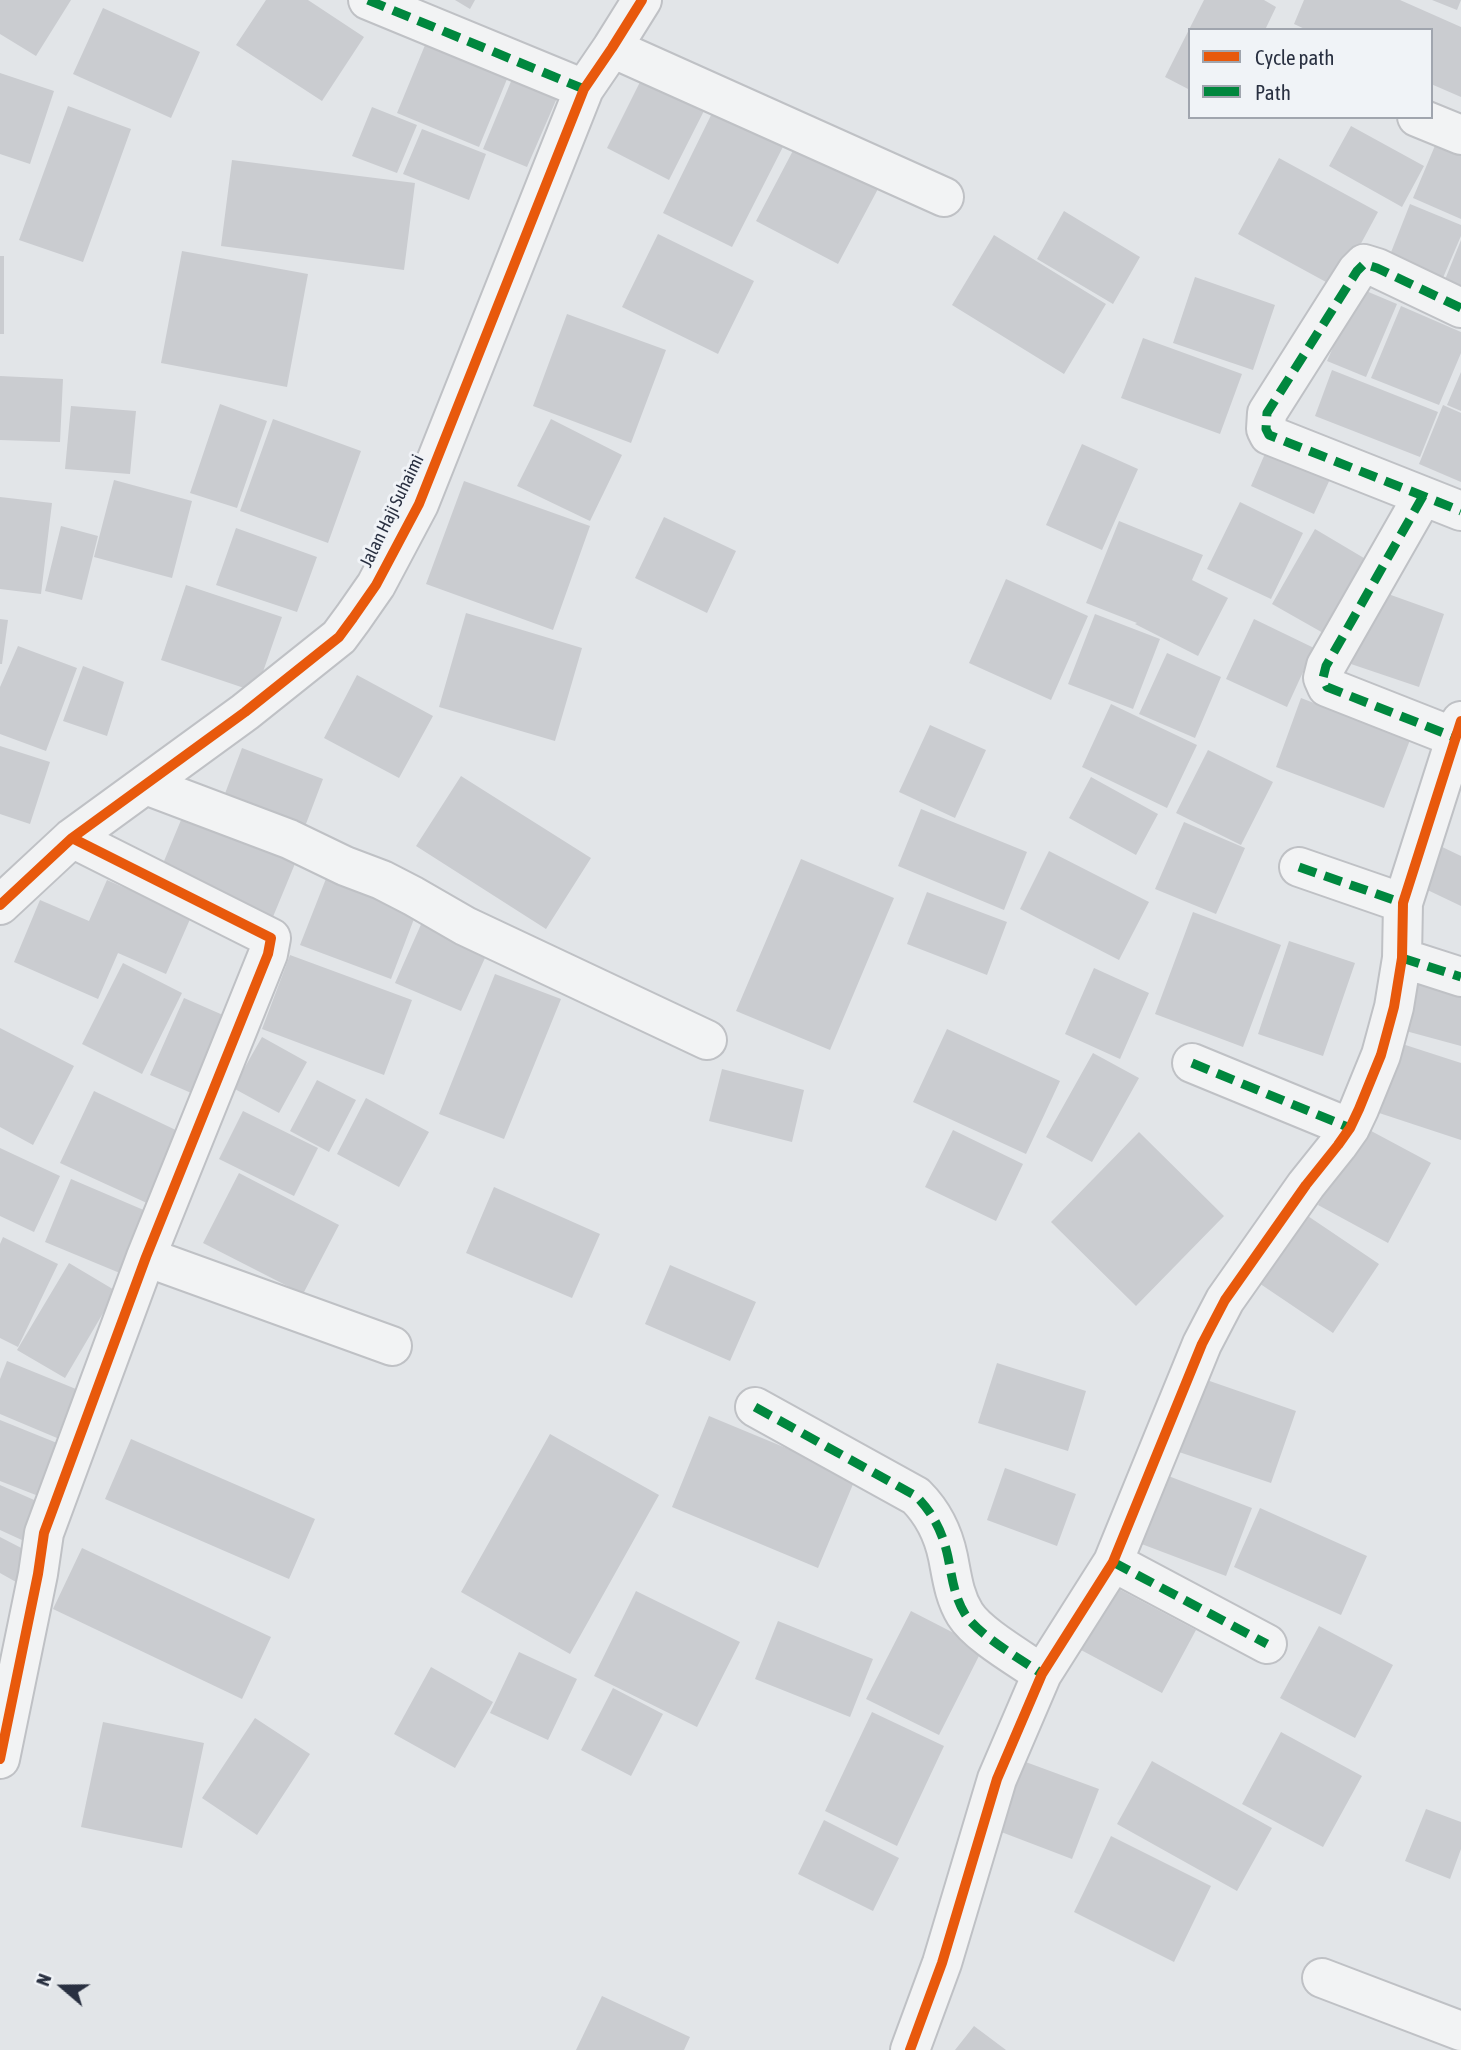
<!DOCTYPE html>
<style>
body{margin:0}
#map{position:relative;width:1461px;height:2050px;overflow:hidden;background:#e2e5e8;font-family:"Asap Condensed",sans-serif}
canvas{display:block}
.legend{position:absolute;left:1188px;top:28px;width:245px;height:91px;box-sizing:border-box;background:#f0f3f7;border:2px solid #a0a5ae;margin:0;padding:9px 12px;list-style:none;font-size:21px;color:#293041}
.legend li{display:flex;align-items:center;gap:14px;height:35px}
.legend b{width:35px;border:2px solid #a0a5ae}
.north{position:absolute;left:28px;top:1952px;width:70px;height:70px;-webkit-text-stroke:5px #f0f3f7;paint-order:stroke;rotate:290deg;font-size:19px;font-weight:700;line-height:28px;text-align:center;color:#293041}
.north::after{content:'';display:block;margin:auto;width:24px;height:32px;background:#293041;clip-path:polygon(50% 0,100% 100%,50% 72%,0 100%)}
</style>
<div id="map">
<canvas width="1461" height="2050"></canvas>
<ul class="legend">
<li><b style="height:9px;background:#e8590c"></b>Cycle path</li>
<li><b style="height:9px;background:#00873e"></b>Path</li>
</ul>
<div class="north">N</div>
</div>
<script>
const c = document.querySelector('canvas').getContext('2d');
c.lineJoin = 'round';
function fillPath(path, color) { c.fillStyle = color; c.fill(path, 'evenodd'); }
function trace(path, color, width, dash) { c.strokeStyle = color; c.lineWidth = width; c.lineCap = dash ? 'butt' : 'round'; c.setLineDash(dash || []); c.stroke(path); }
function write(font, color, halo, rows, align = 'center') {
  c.font = font + ' "Asap Condensed",sans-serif'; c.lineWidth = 6; c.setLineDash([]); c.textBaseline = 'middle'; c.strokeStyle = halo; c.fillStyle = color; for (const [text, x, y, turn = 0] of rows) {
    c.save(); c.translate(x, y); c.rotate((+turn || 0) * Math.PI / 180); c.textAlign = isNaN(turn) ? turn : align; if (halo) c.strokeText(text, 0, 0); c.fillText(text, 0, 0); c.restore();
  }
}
fillPath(new Path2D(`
 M 0,0 L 71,0 L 36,56 L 0,34 Z
 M 266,0 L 308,0 L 364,37 L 322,101 L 236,45 Z
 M 455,0 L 475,0 L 470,9 Z
 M 1204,0 L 1264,0 L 1276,7 L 1265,30 L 1190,30 L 1190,90 L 1165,77 Z
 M 1304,0 L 1400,0 L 1461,27 L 1461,97 L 1431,84 L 1431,30 L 1307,30 L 1294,24 Z
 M 1432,0 L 1461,0 L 1457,10 Z
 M 103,8 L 200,52 L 171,118 L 73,74 Z
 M 430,33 L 512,67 L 479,147 L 397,113 Z
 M 646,70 L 709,101 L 669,180 L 607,148 Z
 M 0,73 L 54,91 L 30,164 L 0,154 Z
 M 512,79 L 557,98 L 527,167 L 483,149 Z
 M 718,101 L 788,137 L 732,247 L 663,213 Z
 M 68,106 L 131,129 L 83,262 L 19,240 Z
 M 372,107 L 417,125 L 397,173 L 352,156 Z
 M 1351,126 L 1424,166 L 1402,207 L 1329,166 Z
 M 422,129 L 486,154 L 469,200 L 403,174 Z
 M 1439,136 L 1461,146 L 1461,219 L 1413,198 Z
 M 797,143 L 879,187 L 838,264 L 756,221 Z
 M 1279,158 L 1378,212 L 1337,288 L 1238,234 Z
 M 232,160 L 415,183 L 404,270 L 221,246 Z
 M 1410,204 L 1461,225 L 1461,236 L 1439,287 L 1386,265 Z
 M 1064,211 L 1140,257 L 1113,304 L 1037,259 Z
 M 658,234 L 754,281 L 718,354 L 622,307 Z
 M 994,235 L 1106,304 L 1064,374 L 952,305 Z
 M 1461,240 L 1461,301 L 1440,292 Z
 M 182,251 L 308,274 L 287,387 L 161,363 Z
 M 0,256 L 4,256 L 4,334 L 0,334 Z
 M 1195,277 L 1275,305 L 1253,370 L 1173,343 Z
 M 1359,288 L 1397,304 L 1366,377 L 1327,361 Z
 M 1401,306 L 1461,332 L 1461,353 L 1439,405 L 1371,378 Z
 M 567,314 L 666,350 L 631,443 L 533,406 Z
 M 1143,338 L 1242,374 L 1220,434 L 1121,398 Z
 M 1332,370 L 1438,412 L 1420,457 L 1315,416 Z
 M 1461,372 L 1461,411 L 1447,405 Z
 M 0,376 L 63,379 L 60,442 L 0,440 Z
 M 220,404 L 267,421 L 237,508 L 190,493 Z
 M 1443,405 L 1461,413 L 1461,482 L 1419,464 Z
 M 71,406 L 136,411 L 130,474 L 65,469 Z
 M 273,419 L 361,451 L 328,543 L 240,511 Z
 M 551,419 L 622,455 L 590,521 L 517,486 Z
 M 1082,444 L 1138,469 L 1102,550 L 1046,525 Z
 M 1267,449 L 1331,477 L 1314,514 L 1251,486 Z
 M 114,480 L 192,501 L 172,578 L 94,557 Z
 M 464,481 L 590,526 L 553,630 L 426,584 Z
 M 0,497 L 52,503 L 41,594 L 0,589 Z
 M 1240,502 L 1303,533 L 1271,599 L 1207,569 Z
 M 664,517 L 736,551 L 707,613 L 635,578 Z
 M 1119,521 L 1203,555 L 1192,580 L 1228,598 L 1198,656 L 1135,624 L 1137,623 L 1086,603 Z
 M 61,526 L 98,536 L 82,600 L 45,591 Z
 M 236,528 L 317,557 L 297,612 L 216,585 Z
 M 1315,529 L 1374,564 L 1332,638 L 1272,604 Z
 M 1006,579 L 1088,616 L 1051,700 L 969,663 Z
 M 186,585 L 282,617 L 256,692 L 161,660 Z
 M 1377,590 L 1444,614 L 1419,687 L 1351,664 Z
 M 466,613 L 582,648 L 555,741 L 439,707 Z
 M 1095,614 L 1160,639 L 1133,709 L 1068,684 Z
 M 0,619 L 8,620 L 2,664 L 0,664 Z
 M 1254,619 L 1314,648 L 1287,707 L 1226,679 Z
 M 18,646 L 77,668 L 46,751 L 0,734 L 0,687 Z
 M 1167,653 L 1221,677 L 1195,738 L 1139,714 Z
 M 83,666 L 124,682 L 107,736 L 63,721 Z
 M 357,675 L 433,716 L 399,778 L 324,738 Z
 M 1301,698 L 1410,740 L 1384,808 L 1276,767 Z
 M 1111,704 L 1197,745 L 1167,808 L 1082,767 Z
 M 930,725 L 986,750 L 955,818 L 899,792 Z
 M 0,746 L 50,762 L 30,824 L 0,814 Z
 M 242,748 L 323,779 L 301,837 L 220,807 Z
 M 1208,750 L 1273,782 L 1241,845 L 1176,813 Z
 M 461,776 L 591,858 L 546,929 L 416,846 Z
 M 1091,777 L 1158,814 L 1136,855 L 1069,818 Z
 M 186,808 L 299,854 L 270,924 L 157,878 Z
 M 921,809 L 1027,852 L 1004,910 L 898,866 Z
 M 1184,822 L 1245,848 L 1216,914 L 1155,889 Z
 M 1436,844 L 1461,856 L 1461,906 L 1417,885 Z
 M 1049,851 L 1149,902 L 1119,960 L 1020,909 Z
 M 801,859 L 894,898 L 830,1050 L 736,1011 Z
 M 329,871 L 419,906 L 391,979 L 300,945 Z
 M 107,880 L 191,917 L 166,974 L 118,953 L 98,999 L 14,962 L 40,900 L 89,921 Z
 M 927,892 L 1007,922 L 987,975 L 907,944 Z
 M 1193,912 L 1281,945 L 1243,1047 L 1155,1014 Z
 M 423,920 L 489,949 L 461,1011 L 395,983 Z
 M 1289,941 L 1355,963 L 1323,1056 L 1258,1034 Z
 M 290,955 L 412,1000 L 384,1075 L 262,1029 Z
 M 123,963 L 182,993 L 142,1074 L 82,1044 Z
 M 1094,968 L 1149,993 L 1120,1059 L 1065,1034 Z
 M 1407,968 L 1461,983 L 1461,1046 L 1391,1027 Z
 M 495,974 L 561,999 L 504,1139 L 439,1114 Z
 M 184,998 L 239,1022 L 205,1099 L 150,1075 Z
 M 0,1028 L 74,1066 L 33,1145 L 0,1127 Z
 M 947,1029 L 1060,1081 L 1026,1154 L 913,1102 Z
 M 262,1037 L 307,1062 L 279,1113 L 233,1088 Z
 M 1390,1040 L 1461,1063 L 1461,1140 L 1367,1109 Z
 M 1093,1053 L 1139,1078 L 1092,1162 L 1046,1137 Z
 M 722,1069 L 804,1090 L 792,1142 L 709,1121 Z
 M 317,1080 L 356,1100 L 329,1152 L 290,1131 Z
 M 94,1091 L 182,1133 L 149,1204 L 60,1163 Z
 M 366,1098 L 429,1132 L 399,1187 L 337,1154 Z
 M 243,1111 L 318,1148 L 294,1196 L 219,1159 Z
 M 1360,1125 L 1431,1163 L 1388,1243 L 1318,1205 Z
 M 953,1130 L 1023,1164 L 996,1221 L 925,1187 Z
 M 1139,1132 L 1224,1216 L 1136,1306 L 1051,1222 Z
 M 0,1148 L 60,1176 L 34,1232 L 0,1216 Z
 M 239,1173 L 339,1225 L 303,1294 L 203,1243 Z
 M 71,1179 L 153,1214 L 127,1276 L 45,1242 Z
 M 494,1187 L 600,1234 L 572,1298 L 466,1253 Z
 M 1293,1206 L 1379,1264 L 1333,1333 L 1247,1275 Z
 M 3,1237 L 58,1264 L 18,1347 L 0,1338 L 0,1244 Z
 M 69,1263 L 116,1291 L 65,1378 L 17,1350 Z
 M 670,1265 L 756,1302 L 730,1361 L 645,1324 Z
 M 7,1361 L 76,1389 L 57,1438 L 0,1414 L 0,1379 Z
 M 997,1363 L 1086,1391 L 1068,1451 L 978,1423 Z
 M 1201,1378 L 1296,1411 L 1271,1483 L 1176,1451 Z
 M 709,1416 L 856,1477 L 818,1568 L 672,1507 Z
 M 0,1420 L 62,1445 L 41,1497 L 0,1481 Z
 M 550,1434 L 659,1495 L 570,1654 L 461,1592 Z
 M 131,1439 L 315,1519 L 289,1579 L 105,1499 Z
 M 1005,1468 L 1076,1494 L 1057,1546 L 987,1520 Z
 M 1158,1472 L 1252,1508 L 1226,1576 L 1131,1540 Z
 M 0,1485 L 41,1503 L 24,1541 L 0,1530 Z
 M 1260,1508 L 1367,1556 L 1341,1615 L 1234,1567 Z
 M 0,1537 L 31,1553 L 16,1582 L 0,1573 Z
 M 82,1548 L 271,1637 L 242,1699 L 53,1609 Z
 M 1115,1587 L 1196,1630 L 1162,1693 L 1081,1650 Z
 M 636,1591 L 740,1642 L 697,1727 L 594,1676 Z
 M 911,1611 L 983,1648 L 939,1735 L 866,1699 Z
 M 778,1621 L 873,1659 L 850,1717 L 755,1679 Z
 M 1319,1626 L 1393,1665 L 1355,1738 L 1280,1698 Z
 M 519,1652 L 577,1679 L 548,1740 L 490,1713 Z
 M 431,1667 L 493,1702 L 455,1768 L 394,1734 Z
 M 613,1688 L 663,1714 L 631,1776 L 581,1750 Z
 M 872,1712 L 944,1746 L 897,1846 L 825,1811 Z
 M 255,1718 L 310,1754 L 257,1835 L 202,1798 Z
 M 103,1722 L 204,1743 L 182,1848 L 81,1827 Z
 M 1281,1732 L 1362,1776 L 1323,1847 L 1242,1804 Z
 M 1023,1761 L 1099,1789 L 1072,1859 L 996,1830 Z
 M 1152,1761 L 1272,1828 L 1237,1891 L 1117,1824 Z
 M 1426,1809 L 1461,1822 L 1461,1849 L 1450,1879 L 1405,1861 Z
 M 824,1820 L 899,1858 L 873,1911 L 798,1874 Z
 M 1111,1836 L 1211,1886 L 1174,1962 L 1074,1912 Z
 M 602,1996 L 690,2037 L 684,2050 L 576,2050 Z
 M 974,2026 L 1006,2050 L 955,2050 Z`), '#caccd0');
const minor = new Path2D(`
 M 368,0 L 584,89
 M 612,48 L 944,197
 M 1417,117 L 1461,135
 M 1461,308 L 1377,268 L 1364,264 L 1357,271 L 1267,413 L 1266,429 L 1269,435 L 1461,511
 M 1423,496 L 1326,666 L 1323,678 L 1327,687 L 1454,737
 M 146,785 L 289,839 L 345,866 L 382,880 L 413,896 L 465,926 L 707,1040
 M 1299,867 L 1403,903
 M 0,905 L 72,838 L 245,712 L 339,637 L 353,618 L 376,585 L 419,504 L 584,89 L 612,48 L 642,0
 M 1402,958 L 1461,977
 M 1192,1063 L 1350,1128
 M 146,1257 L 392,1346
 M 755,1407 L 916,1496 C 933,1513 943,1533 948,1557 C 952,1577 954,1596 965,1614 C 978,1635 1021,1659 1042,1674
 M 1113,1562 L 1267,1644
 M 0,1759 L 38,1574 L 44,1533 L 146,1257 L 268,954 L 271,938 L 72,838
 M 1322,1978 L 1461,2031
 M 910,2050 L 942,1963 L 997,1779 L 1042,1674 L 1113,1562 L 1202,1344 L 1225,1300 L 1306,1185 L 1338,1145 L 1350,1128 L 1359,1109 L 1381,1055 L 1394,1007 L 1402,958 L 1403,903 L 1461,721`);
trace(minor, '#bfc1c5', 42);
trace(minor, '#f2f3f4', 38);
trace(new Path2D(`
 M 368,0 L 584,89
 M 1461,308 L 1377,268 L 1364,264 L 1357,271 L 1267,413 L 1266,429 L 1269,435 L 1461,511
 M 1423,496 L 1326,666 L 1323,678 L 1327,687 L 1454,737
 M 1299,867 L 1403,903
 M 1402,958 L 1461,977
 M 1192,1063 L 1350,1128
 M 755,1407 L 916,1496 C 933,1513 943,1533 948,1557 C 952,1577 954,1596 965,1614 C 978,1635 1021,1659 1042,1674
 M 1113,1562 L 1267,1644`), '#00873e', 9, [18, 9]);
trace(new Path2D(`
 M 0,905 L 72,838 L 245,712 L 339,637 L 353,618 L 376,585 L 419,504 L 584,89 L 612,48 L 642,0
 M 0,1759 L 38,1574 L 44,1533 L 146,1257 L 268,954 L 271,938 L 72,838
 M 910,2050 L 942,1963 L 997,1779 L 1042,1674 L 1113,1562 L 1202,1344 L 1225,1300 L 1306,1185 L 1338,1145 L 1350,1128 L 1359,1109 L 1381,1055 L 1394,1007 L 1402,958 L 1403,903 L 1461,721`), '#e8590c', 10);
write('18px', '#293041', '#f0f3f7', [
 ["Jalan Haji Suhaimi",392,511,-64]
]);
</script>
